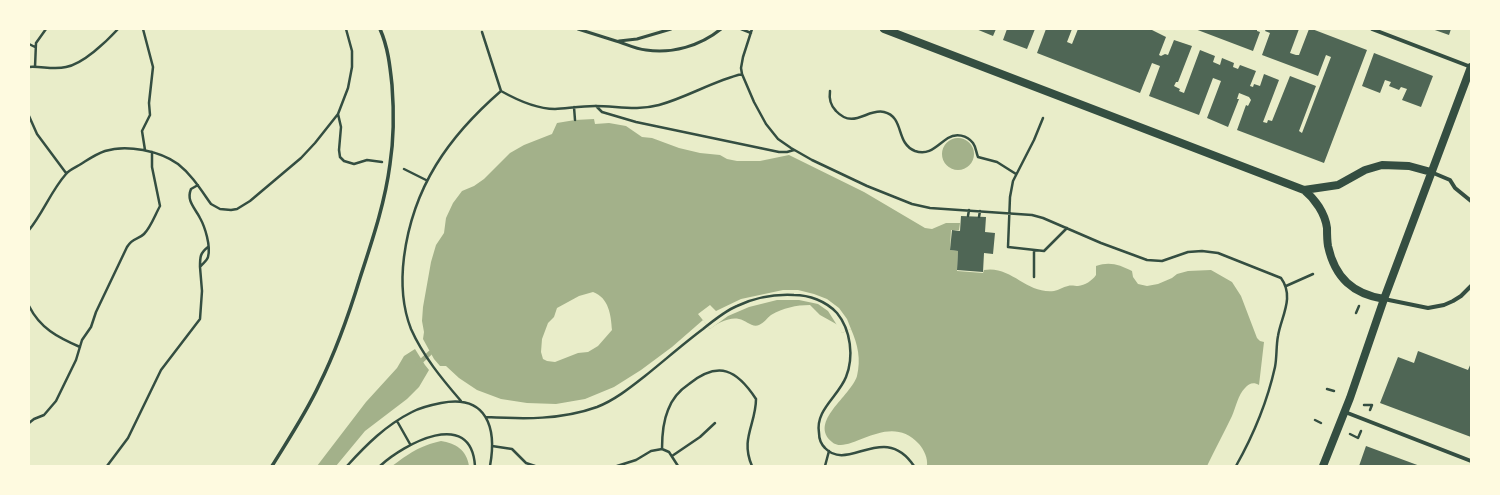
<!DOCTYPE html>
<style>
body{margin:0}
#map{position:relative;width:1500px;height:495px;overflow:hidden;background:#e9edc9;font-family:"Nunito Sans",sans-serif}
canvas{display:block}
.frame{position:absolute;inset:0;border:30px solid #fefae0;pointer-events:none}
</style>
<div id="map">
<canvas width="1500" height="495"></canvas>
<div class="frame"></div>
</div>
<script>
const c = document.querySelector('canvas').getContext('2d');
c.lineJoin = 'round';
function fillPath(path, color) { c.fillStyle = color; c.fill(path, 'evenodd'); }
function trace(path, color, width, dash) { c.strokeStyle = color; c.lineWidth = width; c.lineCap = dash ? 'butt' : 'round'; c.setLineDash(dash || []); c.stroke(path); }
fillPath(new Path2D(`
 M 594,119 L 595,124 L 609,123 L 626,126 L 642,137 L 652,138 L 679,148 L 700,153 L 720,155 L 727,159 L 737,161 L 760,161 L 789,155 L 864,192 L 925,228 L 932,229 L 946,223 L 960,223 L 959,230 L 951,230 L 950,250 L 958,251 L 957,271 L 983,273 L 984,270 C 1011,265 1026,294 1054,291 C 1059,290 1063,287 1068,286 C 1071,285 1075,286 1078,286 C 1085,285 1092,281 1096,275 L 1096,266 C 1110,261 1120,265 1132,271 L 1133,277 L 1138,284 L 1147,286 L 1158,284 L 1172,278 L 1177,274 L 1188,271 L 1211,270 L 1232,282 L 1241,296 L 1257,338 L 1260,341 L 1264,342 L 1259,385 C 1254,382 1249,383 1245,388 C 1238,395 1236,407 1232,416 C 1224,433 1215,449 1207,466 L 927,466 C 928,458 924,450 919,444 C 888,410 849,457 832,442 C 808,422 851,396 857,376 C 861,359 858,345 851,329 L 842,333 L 838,325 L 820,315 L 810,305 C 796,305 783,308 771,315 C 767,318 764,323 759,325 C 752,328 746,320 739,319 C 729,317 718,323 710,329 L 703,320 L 672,347 L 641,370 L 614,387 L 585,399 L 556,404 L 527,403 L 501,399 L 477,390 L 459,378 L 446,366 L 440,366 L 434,359 L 423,339 L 424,332 L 422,321 L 423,307 L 431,262 L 436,245 L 444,233 L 446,218 L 453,203 L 462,191 L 474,186 L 484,179 L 510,153 L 524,145 L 552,134 L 557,123 L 575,120 ZM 593,292 C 609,298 611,315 612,330 L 598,346 L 588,352 L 578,353 L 555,362 L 547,361 L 543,359 L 541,352 L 542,339 L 548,323 L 554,317 L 557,308 L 579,296 Z
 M942 154a16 16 0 1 1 32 0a16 16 0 1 1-32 0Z
 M 415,349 L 425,365 L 429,370 L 419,387 L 407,399 L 365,431 L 336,466 L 317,466 L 366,402 L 397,368 L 404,356 Z
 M 441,441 C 455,443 467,450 469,466 L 392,466 C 410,453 419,446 441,441 Z`), '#a3b18a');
fillPath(new Path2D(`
 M 783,290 L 798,290 L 814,294 L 827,299 L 839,308 L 847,319 L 851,329 L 842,333 L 828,311 L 818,304 L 799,300 L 777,300 L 749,307 L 728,316 L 710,329 L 698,314 L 710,305 L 716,311 L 741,299 Z`), '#e9edc9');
trace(new Path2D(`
 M 418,364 L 430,353`), '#a3b18a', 4.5);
fillPath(new Path2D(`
 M 976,29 L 996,29 L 993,36 Z
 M 1007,29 L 1035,29 L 1027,49 L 1003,40 Z
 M 1046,29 L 1072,29 L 1067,42 L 1072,44 L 1078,29 L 1150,29 L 1166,37 L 1159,55 L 1161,56 L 1165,54 L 1168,55 L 1174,40 L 1192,46 L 1178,82 L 1176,82 L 1174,86 L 1180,89 L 1179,91 L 1184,93 L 1200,50 L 1215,56 L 1213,62 L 1220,65 L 1222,58 L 1234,63 L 1233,67 L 1238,69 L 1240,65 L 1256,71 L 1250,86 L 1253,87 L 1254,84 L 1260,86 L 1264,74 L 1279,80 L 1263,122 L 1267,123 L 1268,120 L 1272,121 L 1290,76 L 1316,86 L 1299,131 L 1302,133 L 1331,57 L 1326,55 L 1318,76 L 1262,55 L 1270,33 L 1265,31 L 1266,29 L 1299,29 L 1290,53 L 1296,55 L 1299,55 L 1309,29 L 1312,29 L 1367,50 L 1324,163 L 1237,130 L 1246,105 L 1248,106 L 1251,100 L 1249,97 L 1239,93 L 1237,99 L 1239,99 L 1228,127 L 1207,118 L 1221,81 L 1213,78 L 1199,115 L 1149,96 L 1160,66 L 1152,63 L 1140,93 L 1037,53 Z
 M 1195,29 L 1257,29 L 1257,31 L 1260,32 L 1253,51 Z
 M 1432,29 L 1451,29 L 1449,35 Z
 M 1374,53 L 1433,76 L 1421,107 L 1402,100 L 1407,89 L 1401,87 L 1399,90 L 1389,86 L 1391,82 L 1385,80 L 1380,93 L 1362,86 Z
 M 961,216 L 986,217 L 985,232 L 995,233 L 993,254 L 984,253 L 983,272 L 957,270 L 958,251 L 950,250 L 952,230 L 960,231 Z
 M 1418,351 L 1468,370 L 1471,363 L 1471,437 L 1380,403 L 1398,357 L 1414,363 Z
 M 1366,446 L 1420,466 L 1359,466 Z`), '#4f6655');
trace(new Path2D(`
 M 143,29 L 153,67 L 149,103 L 150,115 L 142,131 L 145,150
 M 741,29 L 751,33
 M 752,29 L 743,57 L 741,68 L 742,74 L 754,102 L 766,124 L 778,139 L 791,148 L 812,160 L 867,186 L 912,204 L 930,208 L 1032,215 L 1043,218 L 1101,243 L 1147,260 L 1162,261 L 1188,252 L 1202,251 L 1218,253 L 1281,278 C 1295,297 1281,317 1278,336 C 1276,346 1277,357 1275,367 C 1267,403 1254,434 1236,466
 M 29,44 L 35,47
 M 29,67 C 41,66 54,70 66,67 C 83,64 106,42 118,29
 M 35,67 L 36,43 L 46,29
 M 501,91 C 517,100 536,109 555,109 C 569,108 582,106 595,106 C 617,106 637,111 659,105 C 688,97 713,81 742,74
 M 830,91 C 829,98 830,105 836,111 C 854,130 867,108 884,112 C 905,117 895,143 915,151 C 930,156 937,145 948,138 C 956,133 967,135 973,143 C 976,147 976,152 978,157 L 997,162 L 1016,174
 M 596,106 L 602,112 L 636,122 L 779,152 L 787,152 L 794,150
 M 574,107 L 575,120
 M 338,114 L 341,127 L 339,150 L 340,157 L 344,161 L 354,164 L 367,160 L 382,162
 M 29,116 L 37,134 L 66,173
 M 1043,118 L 1034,140 L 1013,181 L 1010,197 L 1008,247 L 1044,251 L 1067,228
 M 404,169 L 426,180
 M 968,216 L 969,210
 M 979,217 L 980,211
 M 29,230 C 43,213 51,191 66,174 C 69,170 76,167 81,164 C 89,159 96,154 105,151 C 127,144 160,151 178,164 C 192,175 201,190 211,204 L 220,209 L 231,210 L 237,209 L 250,201 L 301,158 L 315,143 L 338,114 L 348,88 L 352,67 L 352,51 L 346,29
 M 1034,250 L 1034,277
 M 200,267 C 200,257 200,253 208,247
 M 1286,286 L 1313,274
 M 29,306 C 40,328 57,337 80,347
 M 1356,313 L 1359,306
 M 1327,389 L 1334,391
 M 461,401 C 442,379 423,356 411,329 C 402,306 401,281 404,257 C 413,187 448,137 501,91 L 482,32
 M 1364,405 L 1372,405 L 1370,410
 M 486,417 C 524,419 561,420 597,407 C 615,400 631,387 645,376 C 665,360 683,344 703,329 C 714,320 725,311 737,306 C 754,298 775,294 794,295 C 809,295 826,301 837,313 C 851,330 854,357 846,377 C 838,397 815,410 819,433 C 819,439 821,444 825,448 C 848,473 884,421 914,466
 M 1315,420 L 1321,423
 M 397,421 L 410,444
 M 29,423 L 34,419 L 44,415 L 56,401 L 76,360 L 82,340 L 91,327 L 96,312 L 127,247 C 133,237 138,240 144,234 C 151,227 155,215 160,206 L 152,167 L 152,152
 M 1350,434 L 1358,438 L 1361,431
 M 492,446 L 512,449 L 526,463 L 535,466
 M 662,449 C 662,436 663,422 668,410 C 672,399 680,390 689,384 C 719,360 737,370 756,399 C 756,424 740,439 752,466
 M 672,456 L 700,437 L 715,423
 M 107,466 L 128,438 L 161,370 L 200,319 L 202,291 L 200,267 C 203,263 207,261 208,257 C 211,246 205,227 200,218 C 195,208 186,201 191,189 L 198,185
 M 347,466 C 366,445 386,425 412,412 C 421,407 431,405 441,403 C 487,394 497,428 490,466
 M 380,466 C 404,444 471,407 475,466
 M 617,466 L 636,460 L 651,451 L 662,449 L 669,452 L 678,466
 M 825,466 L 829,451`), '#344e41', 2.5);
trace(new Path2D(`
 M 578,29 C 591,33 603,37 616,41 C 626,44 635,49 646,50 C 672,54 700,46 721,29
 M 619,41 L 637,39 L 671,29`), '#344e41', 3);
trace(new Path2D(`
 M 272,466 C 288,440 306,413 319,385 C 336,351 349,314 360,278 C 372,241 385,203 390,164 C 394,138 394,111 392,85 C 390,66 388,47 380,29`), '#344e41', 3.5);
trace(new Path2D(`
 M 1372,29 L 1471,67
 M 1431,172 L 1450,180 L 1455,188 L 1471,201
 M 1384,299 L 1428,308 L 1444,305 L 1453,301 L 1461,296 L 1471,286
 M 1345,412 L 1471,461`), '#344e41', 4);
trace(new Path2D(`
 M 884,29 L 1304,190 C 1315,199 1325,213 1327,228 C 1327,234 1327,240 1328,246 C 1335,278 1353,294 1384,299
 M 1304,190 L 1338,185 L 1365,170 L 1382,165 L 1409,166 L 1431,172
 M 1323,466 L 1350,398 L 1384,299 L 1471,67`), '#344e41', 8);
</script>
